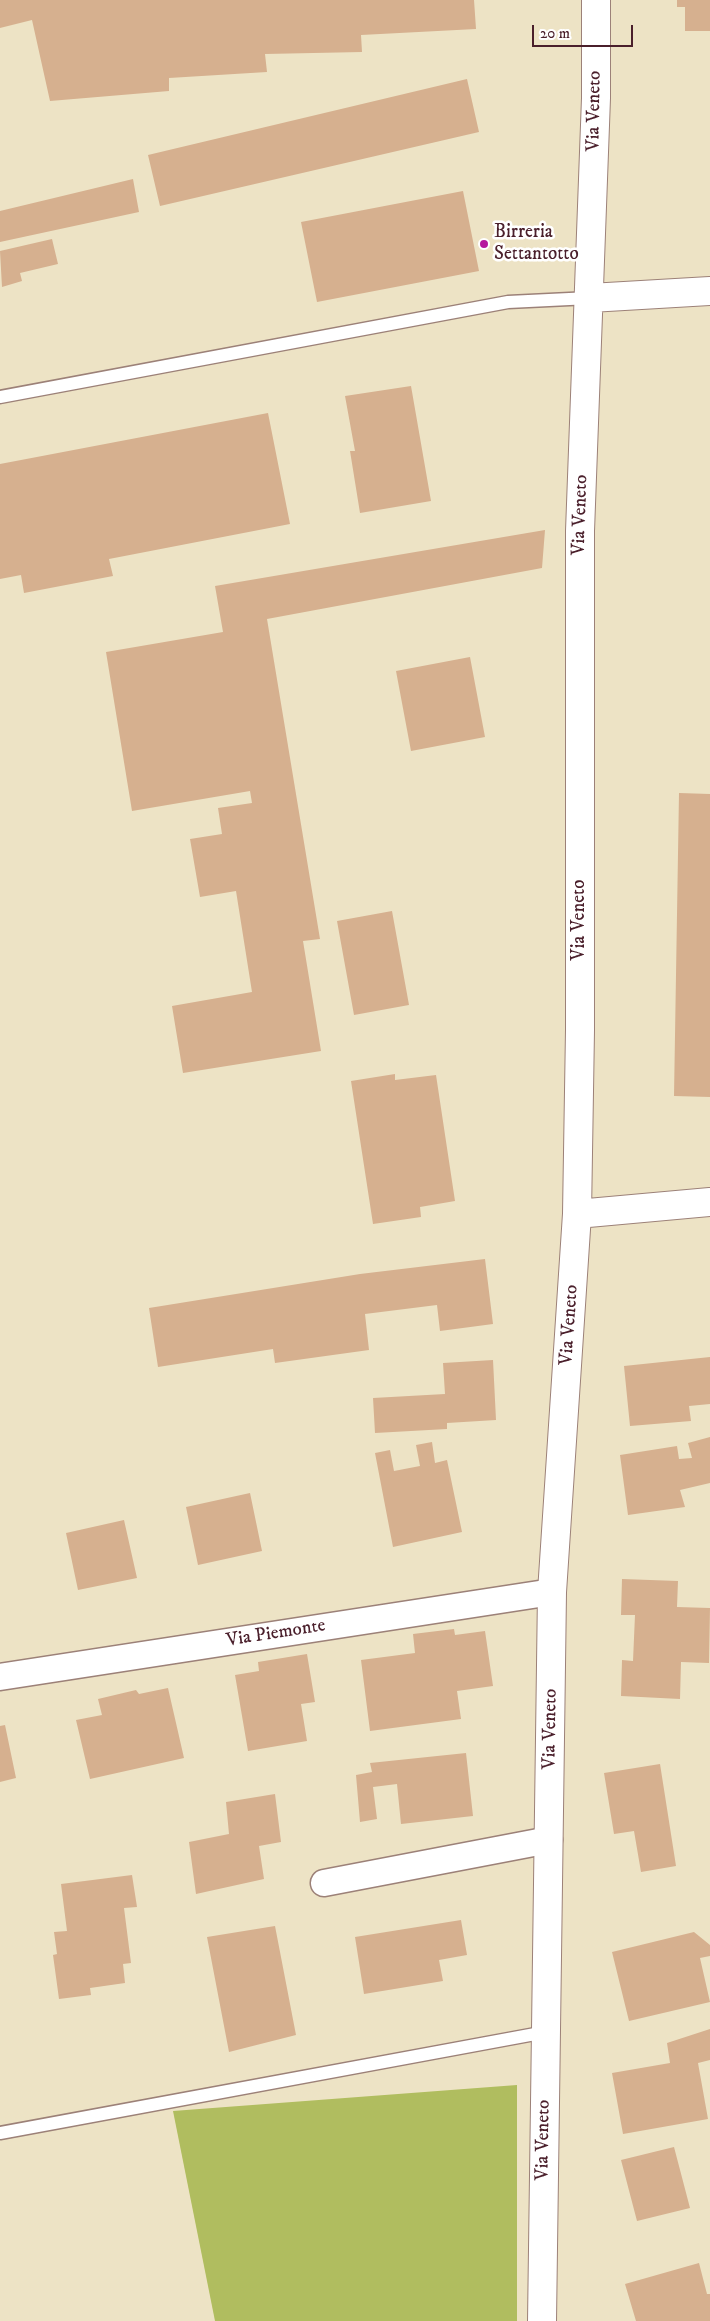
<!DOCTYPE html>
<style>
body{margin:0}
#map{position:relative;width:710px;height:2321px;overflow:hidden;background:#ede3c5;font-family:"IM FELL DW Pica",serif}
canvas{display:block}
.scale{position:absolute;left:532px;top:25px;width:101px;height:22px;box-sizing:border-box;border:2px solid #4a1f2b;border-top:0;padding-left:6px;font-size:15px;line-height:18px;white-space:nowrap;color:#4a1f2b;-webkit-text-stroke:4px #fff;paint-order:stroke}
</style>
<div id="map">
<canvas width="710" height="2321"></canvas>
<div class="scale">20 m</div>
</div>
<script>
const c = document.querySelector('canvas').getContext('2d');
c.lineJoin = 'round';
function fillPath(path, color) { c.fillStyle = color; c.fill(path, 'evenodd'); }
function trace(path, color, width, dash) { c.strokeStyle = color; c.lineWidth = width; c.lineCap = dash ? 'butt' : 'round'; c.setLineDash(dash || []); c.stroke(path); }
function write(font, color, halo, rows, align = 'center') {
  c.font = font + ' "IM FELL DW Pica",serif'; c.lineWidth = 5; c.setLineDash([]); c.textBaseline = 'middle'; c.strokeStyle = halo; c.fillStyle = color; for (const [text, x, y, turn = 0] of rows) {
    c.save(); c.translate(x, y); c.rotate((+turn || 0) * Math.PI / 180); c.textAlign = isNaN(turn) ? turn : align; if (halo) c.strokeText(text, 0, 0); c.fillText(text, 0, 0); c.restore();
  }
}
fillPath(new Path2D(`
 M 517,2085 L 517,2321 L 215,2321 L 173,2111 Z`), '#b0bd5f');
fillPath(new Path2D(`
 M 0,0 L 474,0 L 476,29 L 361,35 L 362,52 L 265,54 L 267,72 L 169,78 L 169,91 L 50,101 L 32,20 L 0,28 Z
 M 677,0 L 710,0 L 710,31 L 685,31 L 685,7 L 677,7 Z
 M 467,79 L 479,132 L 160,206 L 148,155 Z
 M 133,179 L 139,212 L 0,242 L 0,211 Z
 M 463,191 L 479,271 L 317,302 L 301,222 Z
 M 52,239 L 58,264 L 20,273 L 22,281 L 2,287 L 0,251 Z
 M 411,386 L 431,501 L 360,513 L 350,451 L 355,451 L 345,396 Z
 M 268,413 L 290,524 L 109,559 L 113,576 L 24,593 L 21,575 L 0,579 L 0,464 Z
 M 545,530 L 542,568 L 267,619 L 320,939 L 303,941 L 321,1051 L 183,1073 L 172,1006 L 252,992 L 236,891 L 200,897 L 190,839 L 222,834 L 218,808 L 252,803 L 250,791 L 132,811 L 106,652 L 223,632 L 215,586 Z
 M 470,657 L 485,737 L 411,751 L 396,671 Z
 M 679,793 L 710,794 L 710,1097 L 674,1096 Z
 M 392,911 L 409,1005 L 354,1015 L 337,921 Z
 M 395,1074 L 395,1080 L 436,1075 L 455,1201 L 420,1207 L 421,1217 L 373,1224 L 351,1081 Z
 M 485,1259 L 493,1324 L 440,1331 L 437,1305 L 365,1314 L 369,1350 L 275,1363 L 273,1349 L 158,1367 L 149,1308 L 360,1274 Z
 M 710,1357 L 710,1404 L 689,1406 L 691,1421 L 630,1426 L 624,1366 Z
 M 493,1360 L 496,1420 L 447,1423 L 447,1429 L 375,1433 L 373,1398 L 445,1394 L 443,1363 Z
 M 710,1437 L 710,1483 L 680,1490 L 685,1507 L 628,1515 L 620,1455 L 677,1446 L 679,1459 L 692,1458 L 688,1443 Z
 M 432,1442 L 435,1463 L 447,1460 L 462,1532 L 393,1547 L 375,1453 L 390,1450 L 394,1471 L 420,1466 L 416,1445 Z
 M 250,1493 L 262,1551 L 198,1565 L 186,1507 Z
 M 124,1520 L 137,1578 L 78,1590 L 66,1533 Z
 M 622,1579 L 678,1581 L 677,1607 L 710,1608 L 709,1663 L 681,1662 L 680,1699 L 621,1696 L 622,1660 L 633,1661 L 635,1615 L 621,1615 Z
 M 454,1629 L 455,1635 L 485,1631 L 493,1686 L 457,1691 L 461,1719 L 370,1731 L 361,1660 L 415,1653 L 413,1634 Z
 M 307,1654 L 315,1702 L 301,1704 L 307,1741 L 248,1751 L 235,1675 L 259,1671 L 258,1662 Z
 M 168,1688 L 184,1758 L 90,1779 L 76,1720 L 102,1715 L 98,1699 L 136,1690 L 139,1694 Z
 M 5,1725 L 16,1778 L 0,1782 L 0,1726 Z
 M 466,1753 L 473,1816 L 401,1824 L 397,1784 L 373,1787 L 377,1819 L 360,1822 L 356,1775 L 372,1772 L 370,1763 Z
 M 660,1764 L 676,1866 L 641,1872 L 634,1831 L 614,1834 L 604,1773 Z
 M 275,1794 L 281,1842 L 259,1846 L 264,1879 L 196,1894 L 189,1842 L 229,1834 L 226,1802 Z
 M 132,1875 L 137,1907 L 124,1908 L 131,1963 L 123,1964 L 125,1983 L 90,1988 L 91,1995 L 59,1999 L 53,1955 L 57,1954 L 54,1932 L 67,1931 L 61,1884 Z
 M 461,1920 L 467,1955 L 439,1960 L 443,1981 L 364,1994 L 355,1937 Z
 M 275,1926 L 296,2035 L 229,2052 L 207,1937 Z
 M 694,1932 L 710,1945 L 710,1956 L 700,1958 L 710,2002 L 629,2021 L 612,1952 Z
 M 710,2029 L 710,2060 L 698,2063 L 708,2119 L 623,2134 L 612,2073 L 670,2063 L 667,2043 Z
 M 674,2147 L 690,2208 L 637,2221 L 621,2160 Z
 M 699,2263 L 707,2294 L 710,2294 L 710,2321 L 636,2321 L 625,2284 Z`), '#d6b08f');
const lane = new Path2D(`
 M 0,397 L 508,302 L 590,298
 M 0,2133 L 546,2032`);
const street = new Path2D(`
 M 0,1677 L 552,1592
 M 324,1883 L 549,1840`);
const secondary = new Path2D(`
 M 590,298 L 710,291
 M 577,1214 L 710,1202
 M 542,2321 L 552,1592 L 577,1214 L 580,1030 L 580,531 L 596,98 L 596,0`);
trace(lane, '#9c8178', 15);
trace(street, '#9c8178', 29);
trace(secondary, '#9c8178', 30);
trace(lane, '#fff', 12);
trace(street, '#fff', 26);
trace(secondary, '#fff', 28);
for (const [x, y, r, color] of [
 [484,244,5,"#b5179e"]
]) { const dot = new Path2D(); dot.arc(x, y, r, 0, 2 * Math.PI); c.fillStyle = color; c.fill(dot); trace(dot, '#fff', 2); }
write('19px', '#4a1f2b', '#fff', [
 ["Via Veneto",595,111,-89],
 ["Via Veneto",581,515,-88],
 ["Via Veneto",580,920,-90],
 ["Via Veneto",570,1325,-86],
 ["Via Piemonte",276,1634,-9],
 ["Via Veneto",551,1729,-89],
 ["Via Veneto",544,2140,-89]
]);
write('19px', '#4a1f2b', '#fff', [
 ["Birreria",494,233],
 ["Settantotto",494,255]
], 'left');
</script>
